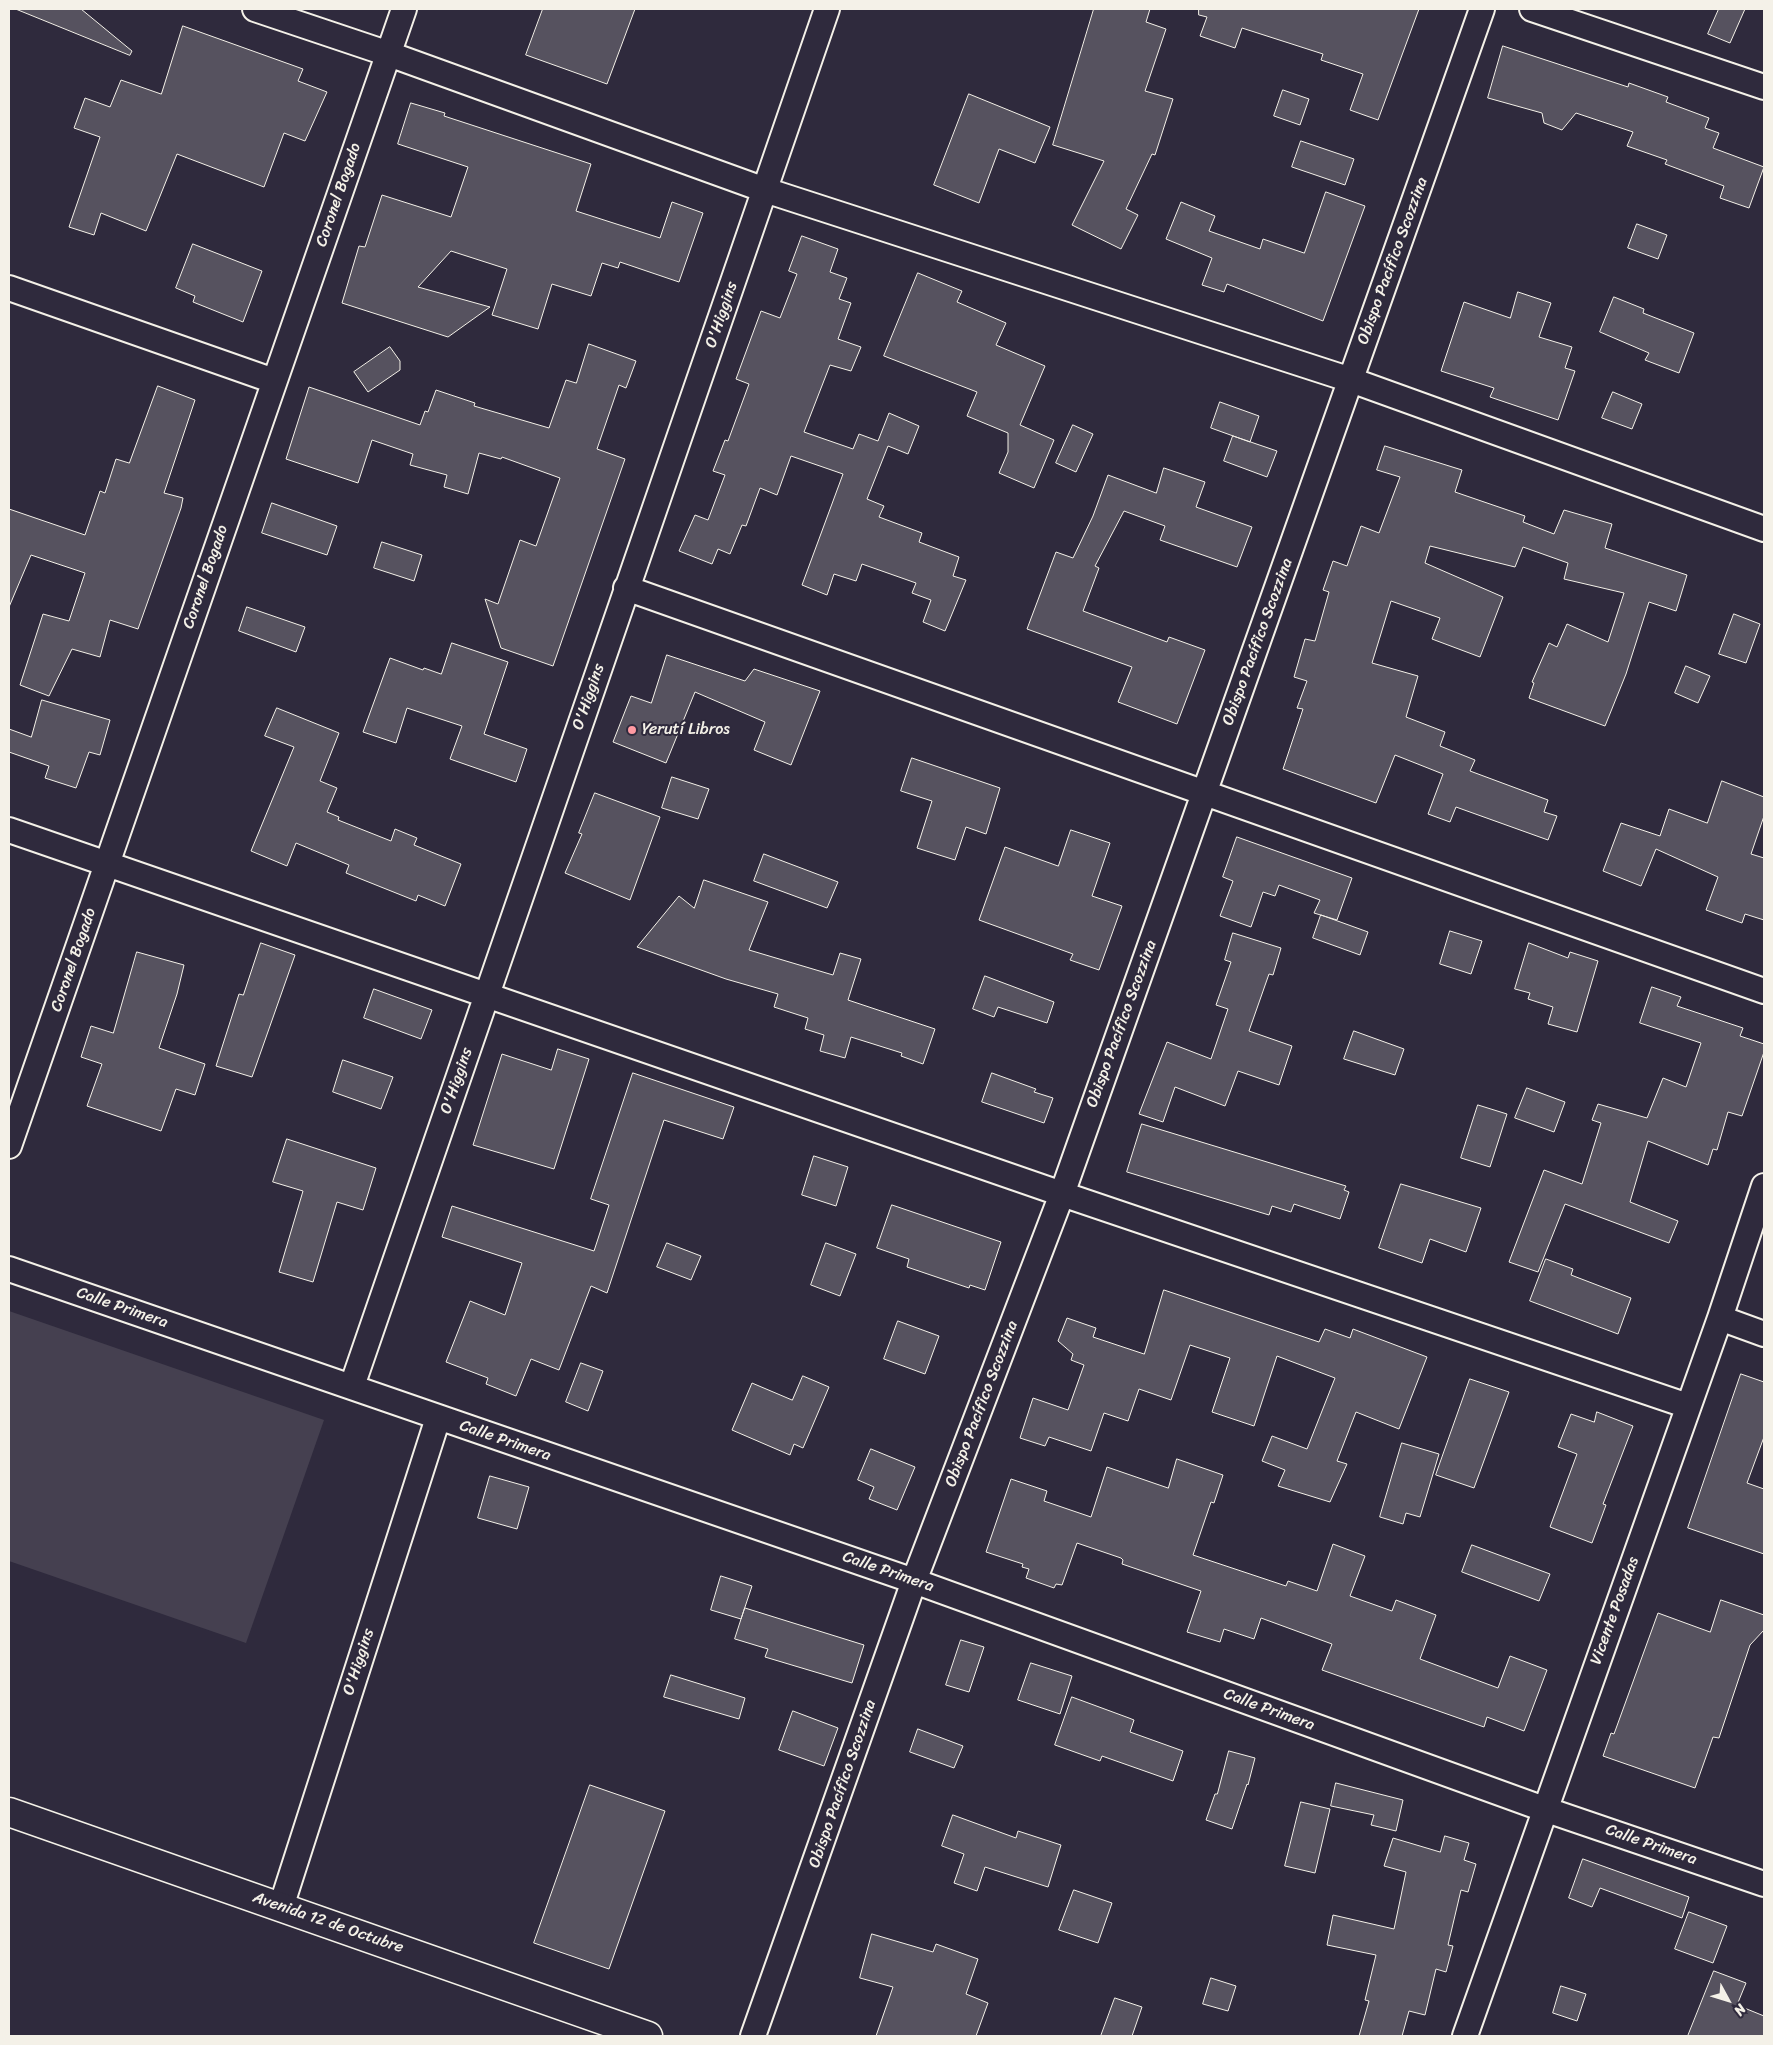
<!DOCTYPE html>
<meta charset="utf-8">
<style>
body{margin:0}
#map{position:relative;width:1773px;height:2045px;overflow:hidden;background:#2f2a3d;font-family:Sriracha,sans-serif}
canvas{display:block}
.frame{position:absolute;inset:0;border:10px solid #f4f1e8;pointer-events:none}
.north{position:absolute;left:1703px;top:1975px;width:50px;height:50px;-webkit-text-stroke:4px #2f2a3d;paint-order:stroke;rotate:129deg;font-size:14px;font-weight:700;line-height:20px;text-align:center;color:#f4f1e8}
.north::after{content:'';display:block;margin:auto;width:18px;height:22px;background:#f4f1e8;clip-path:polygon(50% 0,100% 100%,50% 72%,0 100%)}
</style>
<div id="map">
<canvas width="1773" height="2045"></canvas>
<div class="frame"></div>
<div class="north">N</div>
</div>
<script>
const c = document.querySelector('canvas').getContext('2d');
c.lineJoin = 'round';
function fillPath(path, color) { c.fillStyle = color; c.fill(path, 'evenodd'); }
function trace(path, color, width, dash) { c.strokeStyle = color; c.lineWidth = width; c.lineCap = dash ? 'butt' : 'round'; c.setLineDash(dash || []); c.stroke(path); }
function write(font, color, halo, rows, align = 'center') {
  c.font = font + ' Sriracha,sans-serif'; c.lineWidth = 4; c.setLineDash([]); c.textBaseline = 'middle'; c.strokeStyle = halo; c.fillStyle = color; for (const [text, x, y, turn = 0] of rows) {
    c.save(); c.translate(x, y); c.rotate((+turn || 0) * Math.PI / 180); c.textAlign = isNaN(turn) ? turn : align; if (halo) c.strokeText(text, 0, 0); c.fillText(text, 0, 0); c.restore();
  }
}
fillPath(new Path2D(`
 M 9,1311 L 324,1420 L 246,1643 L 9,1561 Z`), '#454050');
const building = new Path2D(`
 M 16,9 L 81,9 L 132,51 L 130,55 Z
 M 543,9 L 635,9 L 607,84 L 526,55 Z
 M 1094,9 L 1150,9 L 1146,22 L 1166,29 L 1145,91 L 1173,99 L 1155,155 L 1152,154 L 1126,209 L 1138,215 L 1121,249 L 1072,225 L 1104,161 L 1053,145 Z
 M 1199,9 L 1419,9 L 1378,120 L 1350,110 L 1363,74 L 1321,60 L 1323,54 L 1242,28 L 1235,48 L 1200,36 L 1207,17 L 1199,15 Z
 M 1719,9 L 1745,9 L 1730,43 L 1708,34 Z
 M 183,26 L 303,69 L 298,81 L 327,92 L 305,141 L 284,133 L 264,187 L 177,154 L 146,231 L 101,213 L 94,235 L 69,227 L 100,137 L 74,128 L 85,98 L 110,107 L 121,80 L 161,94 Z
 M 1503,46 L 1628,87 L 1629,83 L 1668,97 L 1666,102 L 1709,118 L 1705,128 L 1719,133 L 1713,148 L 1764,167 L 1749,208 L 1720,198 L 1724,186 L 1665,164 L 1667,160 L 1627,146 L 1633,132 L 1576,113 L 1562,130 L 1544,123 L 1542,113 L 1488,98 Z
 M 1283,90 L 1309,99 L 1300,125 L 1274,116 Z
 M 969,94 L 1050,127 L 1035,163 L 999,149 L 979,203 L 934,185 Z
 M 411,103 L 445,113 L 444,116 L 591,164 L 576,211 L 660,238 L 672,202 L 703,213 L 679,282 L 620,262 L 618,268 L 602,263 L 591,296 L 552,284 L 538,329 L 492,315 L 507,269 L 451,251 L 418,287 L 490,307 L 448,337 L 342,303 L 359,246 L 365,247 L 382,195 L 451,217 L 468,167 L 398,144 Z
 M 1301,141 L 1354,159 L 1345,185 L 1292,167 Z
 M 1326,192 L 1365,206 L 1323,321 L 1227,284 L 1224,292 L 1202,285 L 1212,258 L 1166,239 L 1181,202 L 1215,216 L 1209,231 L 1260,249 L 1263,239 L 1304,253 Z
 M 1637,224 L 1667,235 L 1658,259 L 1628,248 Z
 M 802,236 L 838,249 L 830,272 L 847,278 L 839,299 L 851,303 L 838,339 L 861,347 L 851,371 L 830,365 L 804,432 L 853,449 L 859,434 L 878,441 L 889,413 L 919,426 L 908,454 L 888,446 L 867,499 L 884,506 L 879,517 L 922,533 L 919,542 L 959,557 L 953,576 L 966,580 L 945,631 L 923,622 L 931,600 L 912,593 L 916,583 L 862,564 L 856,581 L 834,574 L 827,595 L 802,585 L 843,474 L 791,456 L 777,495 L 760,488 L 746,526 L 742,525 L 730,554 L 718,549 L 712,564 L 679,551 L 695,515 L 708,520 L 725,475 L 713,471 L 725,440 L 728,441 L 749,384 L 736,379 L 761,311 L 780,318 L 797,274 L 789,271 Z
 M 193,244 L 262,271 L 243,322 L 193,302 L 195,296 L 176,288 Z
 M 918,273 L 962,291 L 957,302 L 1006,323 L 996,345 L 1045,366 L 1020,425 L 1054,440 L 1034,488 L 999,473 L 1008,452 L 1008,433 L 967,416 L 977,392 L 884,356 Z
 M 1518,292 L 1551,303 L 1539,337 L 1572,347 L 1565,368 L 1575,371 L 1558,420 L 1490,397 L 1494,388 L 1441,371 L 1464,302 L 1510,318 Z
 M 1614,297 L 1644,309 L 1643,313 L 1694,333 L 1679,373 L 1645,360 L 1649,353 L 1600,332 Z
 M 589,344 L 636,361 L 626,388 L 619,385 L 597,449 L 625,459 L 553,666 L 501,648 L 485,599 L 498,604 L 520,540 L 536,546 L 560,478 L 502,457 L 501,459 L 479,453 L 468,494 L 444,487 L 447,475 L 410,465 L 413,454 L 372,440 L 358,483 L 286,459 L 309,387 L 420,425 L 425,411 L 428,412 L 436,390 L 475,403 L 474,406 L 549,428 L 566,380 L 576,383 Z
 M 390,347 L 400,361 L 400,370 L 368,392 L 354,372 Z
 M 158,386 L 195,400 L 164,493 L 183,498 L 181,508 L 138,629 L 110,620 L 100,657 L 72,649 L 49,696 L 20,685 L 43,614 L 69,621 L 85,573 L 31,555 L 9,607 L 9,509 L 85,535 L 100,491 L 105,493 L 116,459 L 129,463 Z
 M 1613,392 L 1642,404 L 1632,429 L 1602,418 Z
 M 1220,402 L 1259,416 L 1250,442 L 1211,428 Z
 M 1073,425 L 1093,434 L 1076,472 L 1056,463 Z
 M 1233,436 L 1277,451 L 1267,477 L 1224,461 Z
 M 1385,446 L 1462,470 L 1455,492 L 1525,516 L 1523,522 L 1554,534 L 1564,510 L 1612,524 L 1605,548 L 1687,575 L 1676,611 L 1649,602 L 1626,674 L 1605,726 L 1529,698 L 1534,683 L 1532,682 L 1549,643 L 1557,647 L 1567,624 L 1608,642 L 1624,593 L 1564,579 L 1568,563 L 1523,547 L 1515,567 L 1430,546 L 1425,563 L 1503,597 L 1480,657 L 1432,639 L 1440,618 L 1391,601 L 1372,663 L 1418,676 L 1406,717 L 1445,732 L 1440,746 L 1475,760 L 1470,771 L 1548,800 L 1544,812 L 1557,816 L 1548,840 L 1456,807 L 1450,822 L 1428,814 L 1443,774 L 1395,755 L 1376,803 L 1283,769 L 1303,709 L 1297,708 L 1307,681 L 1294,677 L 1305,639 L 1315,641 L 1329,592 L 1323,590 L 1333,561 L 1347,566 L 1361,526 L 1379,533 L 1400,477 L 1377,470 Z
 M 1164,468 L 1205,482 L 1196,507 L 1252,527 L 1237,567 L 1160,540 L 1165,526 L 1124,511 L 1095,566 L 1099,568 L 1083,611 L 1167,642 L 1169,637 L 1205,650 L 1177,724 L 1118,702 L 1132,667 L 1027,629 L 1056,552 L 1073,558 L 1093,516 L 1108,475 L 1156,493 Z
 M 272,503 L 337,526 L 327,555 L 262,533 Z
 M 382,542 L 422,555 L 414,581 L 374,568 Z
 M 247,607 L 305,627 L 296,652 L 239,631 Z
 M 1734,614 L 1760,624 L 1746,663 L 1719,654 Z
 M 452,643 L 508,662 L 484,734 L 527,749 L 516,782 L 450,759 L 462,726 L 407,708 L 396,743 L 363,732 L 390,658 L 423,670 L 424,668 L 441,674 Z
 M 667,655 L 745,681 L 754,669 L 820,691 L 791,765 L 754,750 L 765,722 L 695,692 L 666,763 L 613,742 L 631,696 L 651,703 Z
 M 1686,666 L 1710,676 L 1698,703 L 1675,693 Z
 M 42,700 L 110,720 L 100,755 L 89,752 L 76,788 L 45,778 L 49,766 L 9,752 L 9,729 L 31,737 Z
 M 277,708 L 339,733 L 320,781 L 337,788 L 327,812 L 339,817 L 338,820 L 391,841 L 395,829 L 417,838 L 414,845 L 461,864 L 445,906 L 418,895 L 416,901 L 346,873 L 349,865 L 296,843 L 287,866 L 251,851 L 294,747 L 265,736 Z
 M 912,758 L 1000,788 L 986,834 L 966,827 L 955,860 L 917,848 L 932,801 L 901,791 Z
 M 672,777 L 709,789 L 698,819 L 662,808 Z
 M 1722,781 L 1764,797 L 1764,816 L 1751,854 L 1764,858 L 1764,920 L 1745,914 L 1742,923 L 1706,910 L 1718,877 L 1656,849 L 1641,886 L 1603,871 L 1621,823 L 1660,836 L 1669,809 L 1707,823 Z
 M 595,793 L 660,817 L 630,900 L 565,873 L 582,834 L 579,833 Z
 M 1071,830 L 1110,843 L 1092,896 L 1122,906 L 1099,970 L 1070,960 L 1073,954 L 979,920 L 1005,847 L 1058,866 Z
 M 1237,837 L 1352,878 L 1337,920 L 1314,913 L 1320,900 L 1279,885 L 1275,896 L 1263,892 L 1251,927 L 1220,916 L 1233,881 L 1223,877 Z
 M 764,854 L 838,882 L 827,908 L 754,881 Z
 M 704,880 L 768,902 L 749,950 L 833,975 L 840,953 L 861,959 L 848,1000 L 935,1029 L 923,1064 L 901,1056 L 902,1053 L 851,1037 L 845,1058 L 820,1051 L 824,1035 L 805,1029 L 808,1018 L 774,1007 L 778,994 L 726,979 L 637,947 L 679,896 L 694,908 Z
 M 1321,915 L 1368,932 L 1360,955 L 1313,938 Z
 M 1450,931 L 1482,941 L 1471,974 L 1440,964 Z
 M 1233,933 L 1281,948 L 1273,975 L 1269,974 L 1249,1031 L 1292,1046 L 1279,1085 L 1238,1071 L 1225,1106 L 1175,1087 L 1163,1122 L 1139,1114 L 1167,1042 L 1211,1059 L 1228,1009 L 1216,1005 L 1231,962 L 1225,960 Z
 M 261,943 L 295,955 L 252,1077 L 216,1066 L 239,994 L 243,995 Z
 M 1529,943 L 1568,958 L 1570,952 L 1598,961 L 1577,1032 L 1548,1024 L 1553,1007 L 1528,999 L 1530,993 L 1515,989 Z
 M 137,952 L 184,965 L 177,994 L 159,1048 L 205,1064 L 195,1095 L 176,1089 L 161,1131 L 87,1106 L 102,1064 L 81,1057 L 91,1026 L 113,1033 Z
 M 985,976 L 1054,1002 L 1047,1023 L 998,1007 L 994,1017 L 973,1009 Z
 M 1652,987 L 1681,997 L 1677,1006 L 1743,1028 L 1740,1036 L 1764,1044 L 1764,1052 L 1742,1116 L 1728,1112 L 1717,1150 L 1713,1149 L 1708,1165 L 1648,1141 L 1630,1202 L 1678,1221 L 1669,1243 L 1565,1204 L 1538,1272 L 1509,1262 L 1544,1170 L 1582,1184 L 1601,1123 L 1592,1120 L 1598,1104 L 1647,1118 L 1663,1078 L 1686,1087 L 1701,1043 L 1640,1023 Z
 M 374,989 L 432,1010 L 421,1039 L 364,1018 Z
 M 1354,1031 L 1404,1049 L 1395,1075 L 1344,1059 Z
 M 558,1049 L 589,1059 L 554,1169 L 473,1145 L 502,1054 L 551,1070 Z
 M 343,1060 L 393,1077 L 381,1109 L 333,1092 Z
 M 633,1073 L 734,1107 L 723,1139 L 664,1120 L 607,1293 L 591,1286 L 559,1370 L 531,1359 L 516,1396 L 486,1384 L 488,1378 L 446,1362 L 470,1301 L 505,1315 L 522,1263 L 442,1237 L 452,1206 L 594,1251 L 609,1205 L 591,1199 Z
 M 992,1073 L 1036,1089 L 1034,1092 L 1053,1098 L 1044,1123 L 982,1102 Z
 M 1527,1088 L 1565,1102 L 1554,1132 L 1515,1118 Z
 M 1478,1105 L 1507,1114 L 1490,1167 L 1461,1158 Z
 M 1142,1124 L 1346,1186 L 1344,1190 L 1349,1192 L 1340,1219 L 1294,1204 L 1291,1212 L 1272,1206 L 1269,1215 L 1127,1172 Z
 M 287,1139 L 376,1168 L 363,1210 L 337,1202 L 313,1282 L 279,1272 L 303,1191 L 273,1182 Z
 M 814,1156 L 848,1167 L 836,1206 L 802,1195 Z
 M 1401,1184 L 1481,1208 L 1466,1252 L 1430,1239 L 1422,1263 L 1379,1248 Z
 M 892,1205 L 1001,1242 L 985,1290 L 970,1285 L 969,1288 L 907,1267 L 909,1259 L 877,1248 Z
 M 667,1243 L 701,1256 L 691,1280 L 657,1267 Z
 M 826,1243 L 856,1254 L 840,1296 L 811,1285 Z
 M 1546,1259 L 1573,1269 L 1571,1275 L 1631,1298 L 1618,1334 L 1530,1301 Z
 M 1164,1290 L 1319,1342 L 1325,1329 L 1350,1338 L 1353,1329 L 1427,1357 L 1399,1429 L 1356,1412 L 1337,1461 L 1347,1464 L 1330,1502 L 1278,1486 L 1285,1470 L 1262,1461 L 1272,1436 L 1307,1449 L 1335,1378 L 1277,1356 L 1254,1426 L 1212,1412 L 1230,1358 L 1190,1345 L 1171,1400 L 1139,1389 L 1128,1421 L 1104,1413 L 1091,1451 L 1049,1437 L 1045,1446 L 1020,1438 L 1033,1398 L 1068,1410 L 1084,1365 L 1071,1360 L 1073,1354 L 1058,1341 L 1067,1318 L 1096,1328 L 1093,1337 L 1144,1354 Z
 M 898,1321 L 939,1336 L 925,1374 L 884,1359 Z
 M 581,1363 L 603,1371 L 588,1411 L 566,1402 Z
 M 1741,1374 L 1764,1382 L 1764,1437 L 1747,1483 L 1764,1489 L 1764,1554 L 1688,1528 Z
 M 803,1376 L 829,1387 L 803,1448 L 794,1444 L 790,1455 L 732,1430 L 752,1383 L 792,1400 Z
 M 1470,1379 L 1509,1392 L 1474,1488 L 1436,1475 Z
 M 1597,1412 L 1633,1426 L 1603,1504 L 1606,1505 L 1592,1543 L 1550,1527 L 1577,1454 L 1558,1447 L 1571,1414 L 1594,1422 Z
 M 1402,1443 L 1439,1454 L 1420,1517 L 1406,1513 L 1403,1524 L 1380,1517 Z
 M 871,1449 L 915,1467 L 897,1510 L 869,1499 L 874,1487 L 858,1480 Z
 M 1177,1459 L 1223,1475 L 1214,1503 L 1211,1502 L 1193,1555 L 1286,1586 L 1288,1581 L 1317,1591 L 1333,1544 L 1365,1556 L 1350,1596 L 1392,1611 L 1396,1600 L 1436,1615 L 1420,1659 L 1498,1688 L 1510,1656 L 1547,1670 L 1524,1731 L 1487,1717 L 1484,1727 L 1322,1670 L 1332,1644 L 1261,1618 L 1254,1639 L 1224,1629 L 1220,1642 L 1187,1632 L 1201,1591 L 1122,1564 L 1123,1560 L 1121,1558 L 1077,1543 L 1062,1585 L 1056,1584 L 1054,1588 L 1026,1578 L 1029,1569 L 1022,1567 L 1023,1564 L 986,1552 L 1011,1479 L 1047,1491 L 1044,1501 L 1091,1517 L 1107,1467 L 1168,1488 Z
 M 490,1476 L 529,1487 L 517,1529 L 478,1518 Z
 M 1472,1545 L 1550,1574 L 1539,1601 L 1462,1572 Z
 M 721,1576 L 752,1586 L 741,1619 L 711,1610 Z
 M 1721,1600 L 1764,1615 L 1764,1630 L 1750,1645 L 1719,1738 L 1713,1737 L 1695,1788 L 1603,1756 L 1611,1733 L 1614,1734 L 1658,1613 L 1710,1632 Z
 M 745,1608 L 864,1645 L 852,1683 L 765,1657 L 768,1649 L 735,1639 Z
 M 961,1640 L 984,1647 L 969,1692 L 946,1685 Z
 M 1031,1663 L 1072,1676 L 1060,1714 L 1018,1700 Z
 M 671,1675 L 745,1698 L 739,1719 L 664,1697 Z
 M 1072,1697 L 1129,1718 L 1134,1720 L 1130,1732 L 1183,1751 L 1173,1781 L 1102,1756 L 1100,1761 L 1055,1745 Z
 M 793,1711 L 838,1728 L 824,1766 L 779,1750 Z
 M 918,1729 L 963,1746 L 954,1768 L 910,1752 Z
 M 1229,1751 L 1255,1758 L 1248,1785 L 1247,1784 L 1232,1829 L 1206,1820 L 1215,1794 L 1217,1794 Z
 M 1336,1783 L 1403,1800 L 1396,1831 L 1371,1825 L 1374,1815 L 1331,1806 Z
 M 590,1785 L 665,1811 L 609,1969 L 534,1943 Z
 M 1301,1802 L 1330,1809 L 1315,1873 L 1285,1866 Z
 M 953,1815 L 1016,1838 L 1018,1831 L 1061,1845 L 1048,1887 L 985,1867 L 977,1891 L 954,1883 L 964,1854 L 942,1846 Z
 M 1445,1836 L 1469,1843 L 1464,1860 L 1476,1864 L 1468,1892 L 1461,1890 L 1448,1945 L 1453,1946 L 1446,1972 L 1436,1969 L 1425,2015 L 1409,2011 L 1402,2036 L 1359,2036 L 1369,2001 L 1365,2000 L 1376,1955 L 1327,1945 L 1333,1915 L 1394,1929 L 1406,1872 L 1384,1866 L 1393,1838 L 1440,1852 Z
 M 1583,1859 L 1689,1897 L 1682,1918 L 1600,1888 L 1592,1907 L 1569,1898 Z
 M 1074,1890 L 1112,1903 L 1098,1943 L 1059,1930 Z
 M 1689,1912 L 1727,1926 L 1713,1963 L 1675,1949 Z
 M 872,1934 L 933,1952 L 936,1944 L 978,1959 L 966,1994 L 988,2003 L 976,2036 L 876,2036 L 893,1987 L 860,1978 Z
 M 1714,1971 L 1746,1983 L 1737,2005 L 1764,2016 L 1764,2036 L 1688,2036 Z
 M 1211,1978 L 1236,1986 L 1228,2011 L 1203,2004 Z
 M 1561,1986 L 1586,1994 L 1577,2021 L 1553,2013 Z
 M 1115,1998 L 1142,2007 L 1132,2036 L 1101,2036 Z`);
fillPath(building, '#56525f');
trace(building, '#f4f1e8', 1);
const minor = new Path2D(`
 M 255,9 L 389,54 L 765,190 L 1351,380 L 1764,529
 M 1532,9 L 1764,87
 M 9,288 L 274,381
 M 626,588 L 1764,991
 M 9,830 L 1062,1194 L 1688,1406
 M 9,1146 L 404,9
 M 9,1269 L 914,1581 L 1544,1809 L 1764,1884
 M 1720,1318 L 1764,1334
 M 352,1386 L 827,9
 M 281,1907 L 438,1418
 M 753,2036 L 914,1581 L 1062,1194 L 1482,9
 M 1465,2036 L 1720,1318 L 1764,1186`);
const secondary = new Path2D(`
 M 9,1812 L 648,2036`);
trace(minor, '#f4f1e8', 28);
trace(secondary, '#f4f1e8', 31);
trace(minor, '#2f2a3d', 24);
trace(secondary, '#2f2a3d', 28);
for (const [x, y, r, color] of [
 [632,730,5,"#ff9aa2"]
]) { const dot = new Path2D(); dot.arc(x, y, r, 0, 2 * Math.PI); c.fillStyle = color; c.fill(dot); trace(dot, '#2f2a3d', 2); }
write('16px', '#f4f1e8', '#2f2a3d', [
 ["Coronel Bogado",339,195,-71],
 ["Obispo Pacífico Scozzina",1393,261,-70],
 ["O'Higgins",722,315,-71],
 ["Coronel Bogado",206,577,-71],
 ["Obispo Pacífico Scozzina",1258,642,-70],
 ["O'Higgins",589,697,-71],
 ["Coronel Bogado",74,960,-71],
 ["Obispo Pacífico Scozzina",1122,1024,-70],
 ["O'Higgins",457,1081,-71],
 ["Calle Primera",122,1308,19],
 ["Obispo Pacífico Scozzina",982,1404,-69],
 ["Calle Primera",505,1441,19],
 ["Calle Primera",888,1572,19],
 ["Vicente Posadas",1615,1611,-70],
 ["O'Higgins",359,1662,-72],
 ["Calle Primera",1269,1710,20],
 ["Obispo Pacífico Scozzina",843,1784,-71],
 ["Calle Primera",1651,1845,19],
 ["Avenida 12 de Octubre",328,1923,19]
]);
write('16px', '#f4f1e8', '#2f2a3d', [
 ["Yerutí Libros",642,730]
], 'left');
</script>
